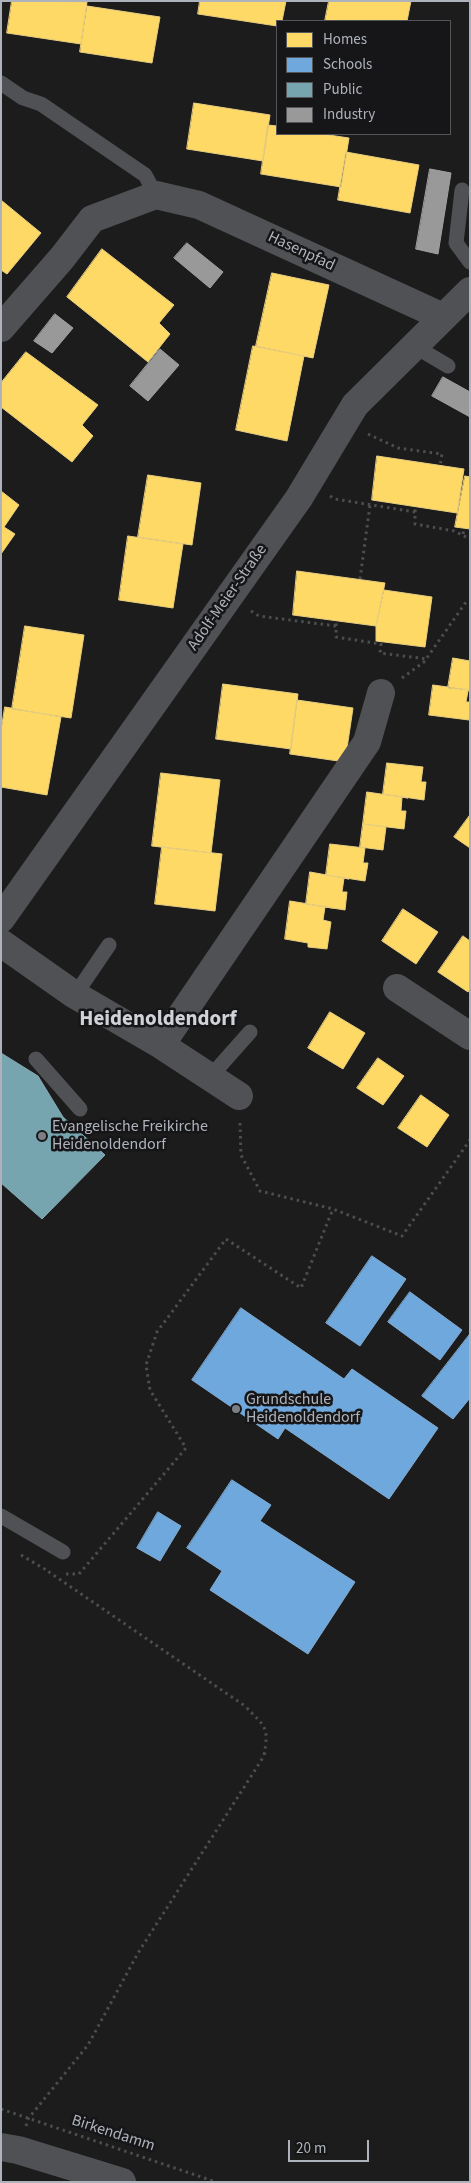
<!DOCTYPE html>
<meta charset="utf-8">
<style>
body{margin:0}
#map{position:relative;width:471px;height:2183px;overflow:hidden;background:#1c1c1c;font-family:"Source Sans 3",sans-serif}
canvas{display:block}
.frame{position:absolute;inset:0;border:2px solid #aeb3bb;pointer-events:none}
.legend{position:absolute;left:276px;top:20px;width:175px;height:115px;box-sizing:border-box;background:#161618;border:1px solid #535559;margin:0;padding:6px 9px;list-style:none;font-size:15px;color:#aeb3bb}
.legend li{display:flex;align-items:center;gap:10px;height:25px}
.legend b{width:25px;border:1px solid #535559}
.scale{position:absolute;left:288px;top:2140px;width:81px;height:22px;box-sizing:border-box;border:2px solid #aeb3bb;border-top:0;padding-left:6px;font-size:15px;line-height:18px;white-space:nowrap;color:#aeb3bb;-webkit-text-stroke:4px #161618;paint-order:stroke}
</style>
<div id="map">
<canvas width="471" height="2183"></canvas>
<div class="frame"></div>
<ul class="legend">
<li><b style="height:14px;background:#ffd966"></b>Homes</li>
<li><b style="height:14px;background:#6fa8dc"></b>Schools</li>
<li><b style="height:14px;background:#76a5af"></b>Public</li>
<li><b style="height:14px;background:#999"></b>Industry</li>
</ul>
<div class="scale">20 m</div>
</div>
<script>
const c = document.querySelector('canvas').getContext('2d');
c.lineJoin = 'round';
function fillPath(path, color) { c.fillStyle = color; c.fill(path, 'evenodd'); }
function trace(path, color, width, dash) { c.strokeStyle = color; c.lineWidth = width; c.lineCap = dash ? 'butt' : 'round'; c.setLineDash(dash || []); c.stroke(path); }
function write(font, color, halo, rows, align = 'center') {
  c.font = font + ' "Source Sans 3",sans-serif'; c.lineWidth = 5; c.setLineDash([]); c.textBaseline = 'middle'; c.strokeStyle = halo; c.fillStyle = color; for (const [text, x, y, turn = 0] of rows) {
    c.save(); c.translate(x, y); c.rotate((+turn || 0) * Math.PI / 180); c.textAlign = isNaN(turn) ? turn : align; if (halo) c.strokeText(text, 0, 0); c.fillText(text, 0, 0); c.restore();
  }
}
const homes = new Path2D(`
 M 12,1 L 87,2 L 81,44 L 7,33 Z
 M 200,1 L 286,1 L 282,21 L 277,21 L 277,26 L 198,14 Z
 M 329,1 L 411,1 L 407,21 L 325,21 Z
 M 87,6 L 160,17 L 152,63 L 80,52 Z
 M 194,103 L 270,115 L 263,161 L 187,149 Z
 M 268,125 L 277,126 L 277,134 L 322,134 L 349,138 L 341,187 L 261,174 Z
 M 346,152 L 419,165 L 410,213 L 338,200 Z
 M 1,200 L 41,233 L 7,274 L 1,270 Z
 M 102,249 L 174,305 L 159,323 L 170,334 L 148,362 L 67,297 Z
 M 272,273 L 329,285 L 313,358 L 256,346 Z
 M 253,346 L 304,356 L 287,441 L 236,430 Z
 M 26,352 L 98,405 L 82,425 L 93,436 L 72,462 L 1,407 L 1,383 Z
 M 377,456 L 464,469 L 457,513 L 372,500 Z
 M 148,475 L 201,483 L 192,545 L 138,537 Z
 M 465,476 L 470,477 L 470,529 L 455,527 Z
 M 1,491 L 19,505 L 4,527 L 15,534 L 1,554 Z
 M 128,536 L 183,544 L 173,608 L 119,600 Z
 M 297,571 L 385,583 L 376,626 L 293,615 Z
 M 384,590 L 432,597 L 425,647 L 376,641 L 376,626 Z
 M 25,626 L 84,635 L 71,718 L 12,709 Z
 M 453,658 L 470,661 L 470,690 L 448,688 Z
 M 223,684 L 298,694 L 291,749 L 216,739 Z
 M 433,685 L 470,690 L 468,691 L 466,702 L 470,702 L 469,720 L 429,715 Z
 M 297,700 L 353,708 L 345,762 L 290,754 Z
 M 5,707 L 61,717 L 47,795 L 1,787 L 1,731 Z
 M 387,763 L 423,767 L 421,782 L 426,782 L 424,800 L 383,794 Z
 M 161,773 L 220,780 L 211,853 L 152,846 Z
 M 367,792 L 408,798 L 402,797 L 401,811 L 406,811 L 404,829 L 363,824 Z
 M 470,815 L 470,848 L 454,837 Z
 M 363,824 L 386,827 L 383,850 L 360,847 Z
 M 330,844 L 365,848 L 363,863 L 368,863 L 365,881 L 326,875 Z
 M 162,847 L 222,854 L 215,911 L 155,904 Z
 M 310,872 L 349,879 L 344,878 L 342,892 L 347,892 L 345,910 L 306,904 Z
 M 290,901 L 333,908 L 325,907 L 323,920 L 331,922 L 327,949 L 308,947 L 308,943 L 285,939 Z
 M 403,909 L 438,932 L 416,964 L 382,941 Z
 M 463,936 L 470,941 L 470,989 L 468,992 L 438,972 Z
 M 330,1012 L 365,1033 L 343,1069 L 308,1048 Z
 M 378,1058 L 404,1076 L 383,1105 L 357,1088 Z
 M 421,1095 L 449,1115 L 427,1147 L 398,1128 Z`);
fillPath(homes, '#ffd966');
trace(homes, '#e7ce80', 1);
const schools = new Path2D(`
 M 372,1256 L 406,1279 L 360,1346 L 326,1323 Z
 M 410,1292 L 462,1330 L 440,1360 L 388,1322 Z
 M 241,1308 L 344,1379 L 352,1369 L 438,1428 L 389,1499 L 285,1428 L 278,1439 L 192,1380 Z
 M 470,1334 L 470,1398 L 453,1419 L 422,1396 Z
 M 232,1480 L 271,1505 L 260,1521 L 355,1582 L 308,1654 L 210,1590 L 222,1571 L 187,1548 Z
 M 158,1512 L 181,1526 L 160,1561 L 137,1548 Z`);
fillPath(schools, '#6fa8dc');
trace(schools, '#82abd2', 1);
const public = new Path2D(`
 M 1,1053 L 38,1076 L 63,1117 L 105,1155 L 42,1219 L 1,1183 Z`);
fillPath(public, '#76a5af');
trace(public, '#87a9b3', 1);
const industry = new Path2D(`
 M 430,169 L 451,173 L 438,254 L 416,249 Z
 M 187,243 L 223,272 L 210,288 L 174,258 Z
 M 55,314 L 73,328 L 52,353 L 34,341 Z
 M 160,349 L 179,365 L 148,401 L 130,386 Z
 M 443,377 L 470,392 L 470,417 L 432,396 Z`);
fillPath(industry, '#999');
trace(industry, '#9fa1a3', 1);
trace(new Path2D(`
 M 368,434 L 398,448 L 442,454 L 440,466
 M 330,496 L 335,499 L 415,512 L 415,524 L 454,531 L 470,539
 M 415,512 L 416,507
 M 463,534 L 464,528
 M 360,579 L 370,505
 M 251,611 L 259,616 L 336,626 L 336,637 L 381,644 L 380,653 L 427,659
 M 336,626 L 336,621
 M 402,678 L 424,662 L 466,602 L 470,603
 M 240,1123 L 241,1155 L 260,1191 L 333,1209 L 402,1236 L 470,1140
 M 21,1555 L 48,1571
 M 66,1574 L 79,1574 L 186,1448 L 150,1390 L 146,1365 L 157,1332 L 226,1239 L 301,1288 L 333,1209
 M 1,2109 L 216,2182
 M 26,2126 L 28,2119 L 88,2045 L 138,1953 L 264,1756 C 269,1726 266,1728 245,1706 L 46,1570`), '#4c4d4f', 3, [2.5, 4]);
trace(new Path2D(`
 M 1,83 L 23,98 L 41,104 L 145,175 L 156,195
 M 462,190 L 456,243 L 470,262
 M 416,347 L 448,366
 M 75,995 L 109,945
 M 36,1059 L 80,1109
 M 211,1076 L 250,1032
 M 1,1516 L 63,1552`), '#505154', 15);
trace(new Path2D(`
 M 1,328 L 62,258 L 92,219 L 156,195 L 199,205 L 443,317
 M 1,919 L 299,498 L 355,405 L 470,291
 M 1,943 L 75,995 L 161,1045 L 239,1096
 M 397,988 L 470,1036
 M 161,1045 L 367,742 L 381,693
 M 1,2147 L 18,2150 L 122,2182`), '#505154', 28);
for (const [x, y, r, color] of [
 [42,1136,5,"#7b7e83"],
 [236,1409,5,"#7b7e83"]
]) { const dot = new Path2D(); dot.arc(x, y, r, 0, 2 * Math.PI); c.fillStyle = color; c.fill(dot); trace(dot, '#161618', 2); }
write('16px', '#aeb3bb', '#161618', [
 ["Hasenpfad",301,252,25],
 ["Adolf-Meier-Straße",228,598,-55],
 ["Birkendamm",113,2134,18]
]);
write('16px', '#aeb3bb', '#161618', [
 ["Evangelische Freikirche",52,1127],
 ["Heidenoldendorf",52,1145],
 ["Grundschule",246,1400],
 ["Heidenoldendorf",246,1418]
], 'left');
write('bold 21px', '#cfd2d7', '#161618', [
 ["Heidenoldendorf",158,1020]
]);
</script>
